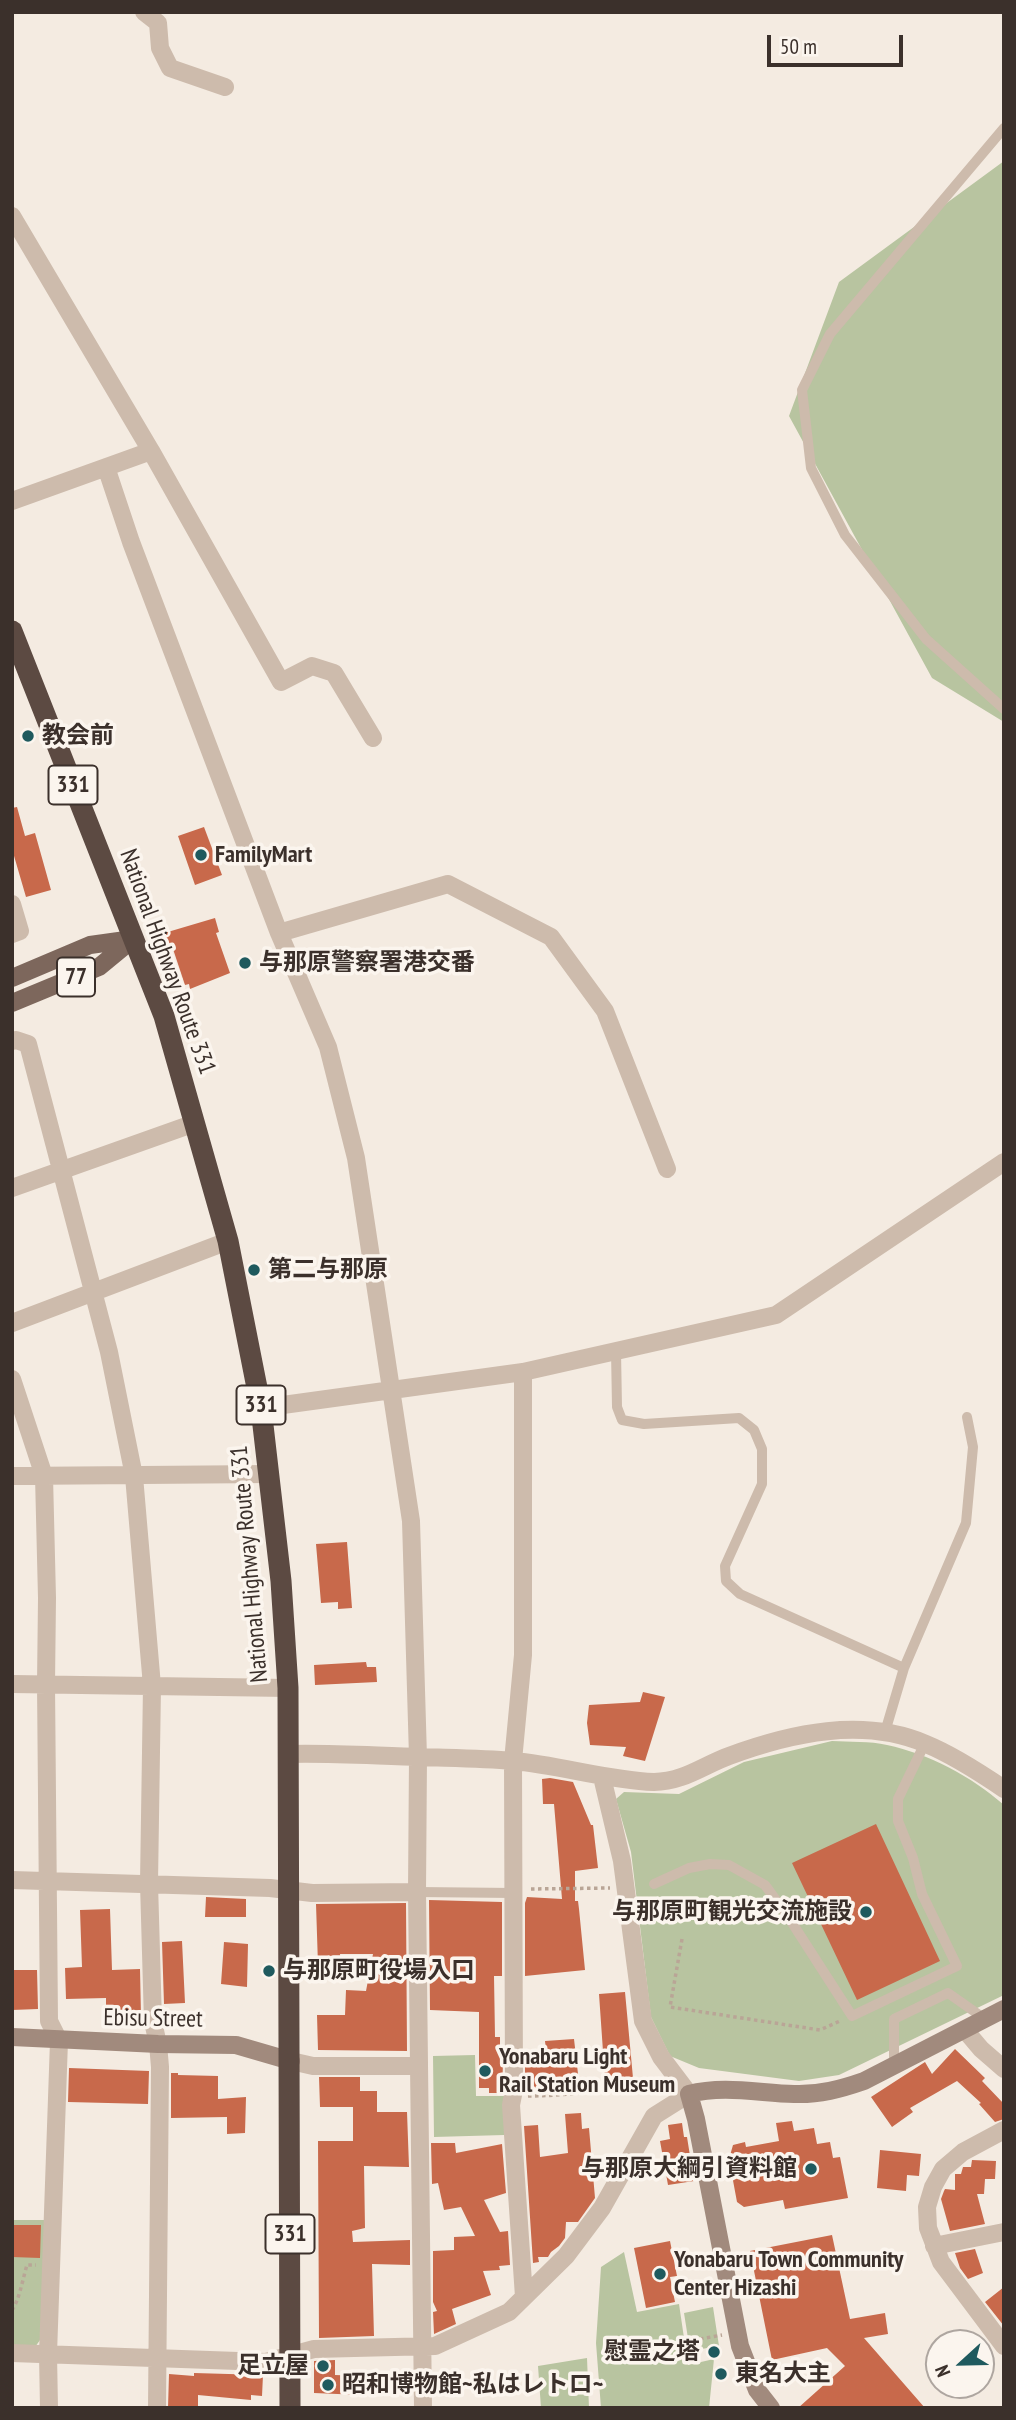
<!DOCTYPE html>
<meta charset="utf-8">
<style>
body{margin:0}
#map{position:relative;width:1016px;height:2420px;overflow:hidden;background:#f4ebe1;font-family:"PT Sans Narrow",sans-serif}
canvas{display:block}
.frame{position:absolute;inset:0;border:14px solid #3b302b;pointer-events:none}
.north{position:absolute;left:925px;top:2329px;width:70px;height:70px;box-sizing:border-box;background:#fbf5ee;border:2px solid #aea6a0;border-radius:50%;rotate:248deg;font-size:19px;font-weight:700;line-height:28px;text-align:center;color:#3b302b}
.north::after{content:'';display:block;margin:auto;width:24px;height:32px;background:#1f5a5e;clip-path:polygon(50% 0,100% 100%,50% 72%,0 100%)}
.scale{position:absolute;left:767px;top:35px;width:136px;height:32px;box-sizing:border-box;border:4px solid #3b302b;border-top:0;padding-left:9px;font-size:21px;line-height:24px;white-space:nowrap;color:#3b302b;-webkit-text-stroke:5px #fbf5ee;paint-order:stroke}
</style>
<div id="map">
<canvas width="1016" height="2420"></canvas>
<div class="frame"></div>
<div class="north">N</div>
<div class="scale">50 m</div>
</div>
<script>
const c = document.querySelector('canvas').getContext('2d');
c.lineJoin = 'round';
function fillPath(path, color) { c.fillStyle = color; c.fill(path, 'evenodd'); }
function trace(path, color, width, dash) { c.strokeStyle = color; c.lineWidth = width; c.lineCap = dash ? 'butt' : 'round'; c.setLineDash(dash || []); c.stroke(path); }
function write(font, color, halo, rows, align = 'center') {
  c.font = font + ' "PT Sans Narrow","Noto Sans JP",sans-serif'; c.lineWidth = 7; c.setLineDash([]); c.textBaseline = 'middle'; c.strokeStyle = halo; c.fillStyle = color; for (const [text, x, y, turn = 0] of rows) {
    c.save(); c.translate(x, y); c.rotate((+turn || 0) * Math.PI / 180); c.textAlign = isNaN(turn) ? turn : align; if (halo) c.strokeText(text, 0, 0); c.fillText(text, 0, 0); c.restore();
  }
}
fillPath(new Path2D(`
 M 1004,161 L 1004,722 L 932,678 L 789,416 L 839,282 Z
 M 832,1741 C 849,1742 870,1741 887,1745 C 929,1754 971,1776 1004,1805 L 1004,1995 L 839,2075 L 799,2081 L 699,2068 L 670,2056 L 651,2017 L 631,1852 L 616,1799 L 624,1792 L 679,1794 L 744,1762 Z
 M 475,2055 L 476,2096 L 504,2096 L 504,2135 L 434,2137 L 433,2056 Z
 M 12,2220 L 45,2220 L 43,2336 L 35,2347 L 12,2346 Z
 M 624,2252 L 637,2312 L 679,2304 L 688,2365 L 714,2359 L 709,2408 L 601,2408 L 596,2343 L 601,2267 Z
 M 713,2307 L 719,2346 L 690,2351 L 684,2313 Z
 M 587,2358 L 589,2408 L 541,2408 L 538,2366 Z`), '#b8c4a0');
fillPath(new Path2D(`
 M 17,807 L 25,836 L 35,833 L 51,890 L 26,897 L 12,849 L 12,808 Z
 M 204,827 L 222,875 L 195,885 L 178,836 Z
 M 215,918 L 219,932 L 216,933 L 230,973 L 190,989 L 189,984 L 185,985 L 172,946 L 166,948 L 161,934 Z
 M 347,1542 L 352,1608 L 338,1609 L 338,1602 L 321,1603 L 316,1544 Z
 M 366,1662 L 367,1667 L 376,1667 L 377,1682 L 315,1685 L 314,1665 Z
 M 643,1692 L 665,1697 L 645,1761 L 623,1756 L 626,1747 L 590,1745 L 587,1723 L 589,1705 L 640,1702 Z
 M 550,1778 L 573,1782 L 591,1825 L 593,1825 L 598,1868 L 575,1871 L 575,1901 L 578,1901 L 579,1909 L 585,1970 L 525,1976 L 525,1903 L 527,1897 L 562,1899 L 554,1804 L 543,1804 L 542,1779 Z
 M 876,1824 L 940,1961 L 857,2000 L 792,1863 Z
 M 206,1897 L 246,1899 L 246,1917 L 205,1917 Z
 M 429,1900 L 502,1902 L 502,1976 L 494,1976 L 495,2037 L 500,2037 L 500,2063 L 503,2062 L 502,2093 L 489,2093 L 489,2088 L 479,2088 L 479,2012 L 430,2010 Z
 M 406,1903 L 407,2051 L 318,2050 L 317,2015 L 345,2015 L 346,1990 L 366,1991 L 373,1954 L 340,1954 L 341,1965 L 318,1965 L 316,1904 Z
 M 110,1909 L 112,1970 L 140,1969 L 141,2017 L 106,2018 L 106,1998 L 66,1999 L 65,1968 L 82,1967 L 80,1910 Z
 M 182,1941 L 185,2003 L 164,2004 L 162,1942 Z
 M 224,1942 L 248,1944 L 247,1987 L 221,1984 Z
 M 12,1970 L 37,1970 L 38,2009 L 12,2010 Z
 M 625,1992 L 633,2078 L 605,2080 L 599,1994 Z
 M 574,2039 L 578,2074 L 570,2075 L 570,2080 L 538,2083 L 539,2090 L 529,2090 L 530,2094 L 525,2094 L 525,2061 L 547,2059 L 545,2041 Z
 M 955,2049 L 985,2078 L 982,2081 L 1004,2104 L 1004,2119 L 995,2122 L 979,2104 L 981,2103 L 957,2081 L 910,2108 L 913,2112 L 892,2127 L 871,2097 L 925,2062 L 932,2074 Z
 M 69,2068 L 149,2071 L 148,2104 L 68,2102 Z
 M 171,2073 L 178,2073 L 178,2075 L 218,2076 L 218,2099 L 246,2097 L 245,2133 L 227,2134 L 227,2117 L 171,2118 Z
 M 319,2077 L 360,2077 L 360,2091 L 377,2091 L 377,2112 L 407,2112 L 409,2167 L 364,2166 L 365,2228 L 352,2231 L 353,2242 L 410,2240 L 410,2265 L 372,2264 L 374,2336 L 319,2338 L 318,2141 L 353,2141 L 353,2107 L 320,2107 Z
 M 581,2113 L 582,2129 L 589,2128 L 595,2198 L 578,2222 L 566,2222 L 565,2238 L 559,2246 L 551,2252 L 548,2257 L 538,2257 L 539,2262 L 533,2263 L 524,2126 L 538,2125 L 540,2157 L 568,2153 L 565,2114 Z
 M 792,2121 L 794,2131 L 814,2128 L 817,2144 L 830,2142 L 833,2158 L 840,2157 L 848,2198 L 785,2209 L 783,2200 L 744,2207 L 737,2202 L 729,2159 L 733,2145 L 745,2142 L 746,2147 L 779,2141 L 776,2123 Z
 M 682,2123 L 684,2137 L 687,2137 L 694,2181 L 668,2185 L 660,2141 L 670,2139 L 668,2125 Z
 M 431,2143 L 455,2143 L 456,2153 L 502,2144 L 506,2193 L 484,2200 L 500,2232 L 508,2231 L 510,2265 L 499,2266 L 500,2270 L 483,2271 L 491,2295 L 452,2309 L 456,2324 L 434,2334 L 433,2312 L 437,2311 L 433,2302 L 433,2251 L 454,2250 L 454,2237 L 475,2236 L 461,2207 L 444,2210 L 438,2183 L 432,2184 Z
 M 880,2150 L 921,2154 L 919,2176 L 907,2175 L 906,2191 L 877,2188 Z
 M 972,2160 L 996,2161 L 995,2179 L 985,2179 L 984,2194 L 977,2194 L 985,2224 L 950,2231 L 941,2199 L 944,2191 L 945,2189 L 955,2190 L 955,2174 L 961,2174 L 963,2167 L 971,2167 Z
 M 12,2225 L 41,2225 L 40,2258 L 12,2257 Z
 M 832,2235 L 850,2319 L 885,2313 L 888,2334 L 864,2338 L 925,2408 L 798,2408 L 845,2366 L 827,2348 L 772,2360 L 750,2251 Z
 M 670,2241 L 677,2276 L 670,2277 L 675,2302 L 646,2308 L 634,2248 Z
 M 975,2249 L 983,2273 L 968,2279 L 960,2268 L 955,2253 Z
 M 1004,2287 L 1004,2326 L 985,2302 Z
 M 335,2360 L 335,2375 L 362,2376 L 361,2395 L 314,2393 L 314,2361 Z
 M 194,2373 L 263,2375 L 262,2396 L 251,2395 L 251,2400 L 198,2395 L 198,2408 L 168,2408 L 169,2374 L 194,2376 Z`), '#c8694b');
trace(new Path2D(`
 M 531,1889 L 610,1888
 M 682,1939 L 670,2007 L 820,2030 L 840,2021
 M 528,2096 C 571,2096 613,2088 656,2086
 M 12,2310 C 19,2301 23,2278 27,2265 L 36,2265
 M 700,2339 L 722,2335`), '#b9a596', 3.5, [3.5, 3.5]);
trace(new Path2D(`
 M 1004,128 L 830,334 L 802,390 L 811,468 L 845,535 L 926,639 L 1004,709
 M 616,1351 L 617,1407 L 622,1420 L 644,1424 L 739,1418 L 754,1430 L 762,1449 L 762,1484 L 725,1566 L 726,1581 L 740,1594 L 904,1668 L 885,1732
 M 904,1668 L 966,1523 L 973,1447 L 967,1417
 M 654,1884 L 689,1868 L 710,1864 L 729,1865 L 765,1885 L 789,1918 L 852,2016 L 957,1966 L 922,1894 L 913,1858 L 898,1821 L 898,1799 L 925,1743
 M 417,1892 L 514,1893
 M 894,2066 L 894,2019 L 948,1993 L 985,2019`), '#cdbbac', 10);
trace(new Path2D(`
 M 144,12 L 158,23 L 160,48 L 170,68 L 225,87
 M 12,216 L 151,451 L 12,501
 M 151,451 L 281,682 L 312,666 L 334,673 L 373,738
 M 106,467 L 131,542 L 279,933 L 328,1047 L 356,1158 L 411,1521 L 418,1757 L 417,1892 L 423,2408
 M 12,904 L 20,931 L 12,934
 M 279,933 L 448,884 L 551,937 L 605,1011 L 667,1169
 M 12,1041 L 16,1040 L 28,1044 L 109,1352 L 134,1476 L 152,1686 L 149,1883 L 153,2022 L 158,2044 L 160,2067 L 157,2408
 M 12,1188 L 195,1123
 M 12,1323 L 228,1241
 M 523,1372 L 523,1655 L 513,1761 L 514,2090 L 511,2105 L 524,2297
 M 12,1379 L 44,1476 L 47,1598 L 46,1684 L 49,2021 L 59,2041 L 48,2354 L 49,2408
 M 261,1408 L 523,1372 L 776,1315 L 1004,1162
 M 12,1476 L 270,1474
 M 12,1684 L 288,1688
 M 290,1754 C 334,1753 378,1756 422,1757 C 452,1758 483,1758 513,1761 C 560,1765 606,1780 654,1782 C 683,1782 704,1765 729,1756 C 791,1733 863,1717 926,1744 C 953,1755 979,1772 1004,1789
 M 12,1880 L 270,1888 L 312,1893 L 417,1892
 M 965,2030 L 981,2049 L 1004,2069
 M 291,2061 L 313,2066 L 418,2066
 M 1004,2130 L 963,2152 L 943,2169 L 933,2187 L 927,2207 L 928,2228 L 941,2262 L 1004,2346
 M 934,2246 L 1004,2232
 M 12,2353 L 266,2362 L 314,2349 L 435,2346 L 509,2312 L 566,2256 L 602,2208 L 654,2116 L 689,2094 L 661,2057 L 643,2021 L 622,1861 L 602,1777`), '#cdbbac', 18);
trace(new Path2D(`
 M 12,2037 L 158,2044 L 236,2045 L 291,2061
 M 771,2408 L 757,2390 L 740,2346 L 696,2119 L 689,2094 C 723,2085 759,2093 794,2094 C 819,2095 841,2089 864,2081 L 1004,2009`), '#a18a7d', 18);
trace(new Path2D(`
 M 12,978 L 90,945 L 133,939
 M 12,1003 L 99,967 L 133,939`), '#7d675c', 18);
trace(new Path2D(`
 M 12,631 L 164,1016 L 228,1241 L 261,1408 L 281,1581 L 288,1688 L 290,2408`), '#5c4a42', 21);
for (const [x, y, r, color] of [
 [28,736,7,"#1f5a5e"],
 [201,855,7,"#1f5a5e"],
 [245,963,7,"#1f5a5e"],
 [254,1270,7,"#1f5a5e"],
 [866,1912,7,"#1f5a5e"],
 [269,1971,7,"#1f5a5e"],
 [485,2071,7,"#1f5a5e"],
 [811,2169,7,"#1f5a5e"],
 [660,2274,7,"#1f5a5e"],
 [714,2352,7,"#1f5a5e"],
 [323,2366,7,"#1f5a5e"],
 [721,2374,7,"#1f5a5e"],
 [328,2385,7,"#1f5a5e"]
]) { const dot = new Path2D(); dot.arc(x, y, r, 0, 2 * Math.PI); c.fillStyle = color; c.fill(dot); trace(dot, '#fbf5ee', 2.5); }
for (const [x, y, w] of [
 [73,785,49],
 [76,977,38],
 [261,1405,49],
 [290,2234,49]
]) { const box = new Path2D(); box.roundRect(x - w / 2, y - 19.5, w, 39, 5); c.fillStyle = '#fbf5ee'; c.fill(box); trace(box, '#3b302b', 2); }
write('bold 23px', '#3b302b', null, [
 ["331",73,785],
 ["77",76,977],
 ["331",261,1405],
 ["331",290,2234]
]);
write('bold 24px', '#3b302b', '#fbf5ee', [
 ["教会前",42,736],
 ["FamilyMart",215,855],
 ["与那原警察署港交番",259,963],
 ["第二与那原",268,1270],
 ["与那原町観光交流施設",852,1912,"right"],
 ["与那原町役場入口",283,1971],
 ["Yonabaru Light",499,2057],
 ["Rail Station Museum",499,2085],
 ["与那原大綱引資料館",797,2169,"right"],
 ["Yonabaru Town Community",674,2260],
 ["Center Hizashi",674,2288],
 ["慰霊之塔",700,2352,"right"],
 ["足立屋",309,2366,"right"],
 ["東名大主",735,2374],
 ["昭和博物館~私はレトロ~",342,2385]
], 'left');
write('24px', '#3b302b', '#fbf5ee', [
 ["National Highway Route 331",167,962,70],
 ["National Highway Route 331",250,1564,-95],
 ["Ebisu Street",153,2019,1]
]);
</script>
